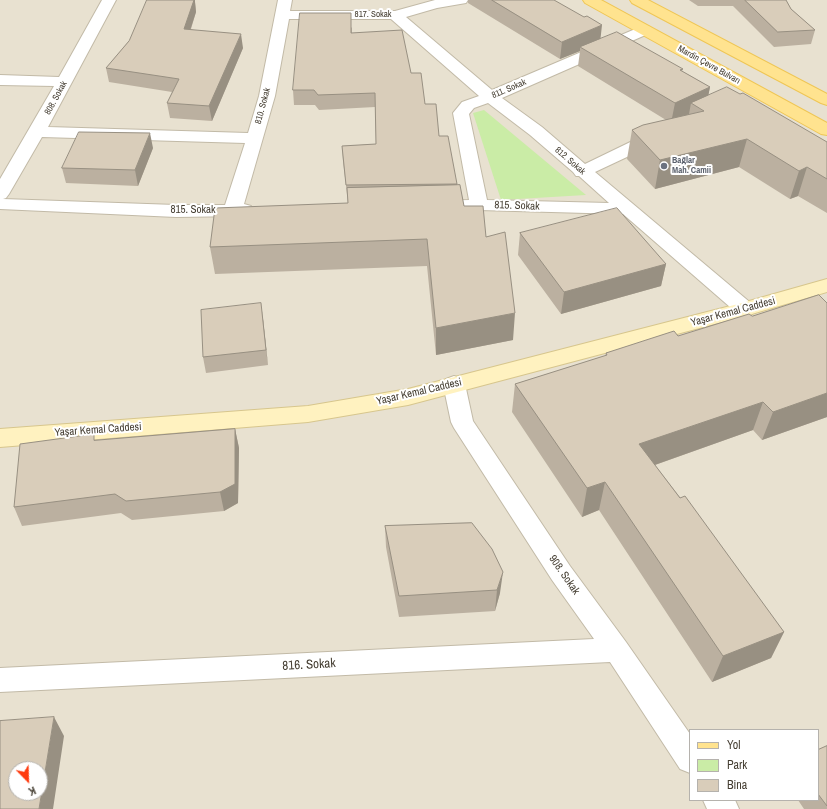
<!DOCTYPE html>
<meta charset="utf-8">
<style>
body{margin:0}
#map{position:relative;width:827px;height:809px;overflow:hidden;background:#f3efe2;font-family:"Archivo Narrow",sans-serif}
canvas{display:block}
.legend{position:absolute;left:689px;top:729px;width:130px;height:72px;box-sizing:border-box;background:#fff;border:1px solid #b5b2ad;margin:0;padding:5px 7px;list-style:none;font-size:12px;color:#453e32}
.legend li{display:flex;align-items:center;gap:8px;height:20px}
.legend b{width:20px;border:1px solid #b5b2ad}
.north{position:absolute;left:8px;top:761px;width:40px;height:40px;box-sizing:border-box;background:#fff;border:1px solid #b5b2ad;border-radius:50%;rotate:157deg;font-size:11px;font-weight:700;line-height:16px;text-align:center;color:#453e32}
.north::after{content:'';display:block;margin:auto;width:14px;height:18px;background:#ff3a0d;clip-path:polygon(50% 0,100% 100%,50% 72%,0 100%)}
</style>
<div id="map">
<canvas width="827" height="809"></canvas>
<ul class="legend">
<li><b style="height:5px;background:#ffe38f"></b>Yol</li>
<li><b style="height:11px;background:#caeca6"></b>Park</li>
<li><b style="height:11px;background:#d9cdba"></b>Bina</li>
</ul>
<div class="north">K</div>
</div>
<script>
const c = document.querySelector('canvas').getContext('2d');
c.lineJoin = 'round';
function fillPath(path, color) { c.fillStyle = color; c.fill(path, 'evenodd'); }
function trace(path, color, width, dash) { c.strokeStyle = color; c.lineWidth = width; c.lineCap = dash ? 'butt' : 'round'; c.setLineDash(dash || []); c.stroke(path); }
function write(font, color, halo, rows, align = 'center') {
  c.font = font + ' "Archivo Narrow",sans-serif'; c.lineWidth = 4; c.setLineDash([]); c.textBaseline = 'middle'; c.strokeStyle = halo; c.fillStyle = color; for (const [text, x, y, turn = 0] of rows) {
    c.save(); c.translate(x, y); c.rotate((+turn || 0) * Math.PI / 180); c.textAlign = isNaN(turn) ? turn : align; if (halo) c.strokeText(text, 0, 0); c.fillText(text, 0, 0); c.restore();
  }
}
fillPath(new Path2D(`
 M 0,0 L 827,0 L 827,809 L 0,809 ZM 690,730 L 818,730 L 818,800 L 690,800 ZM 16,769 L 40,769 L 40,793 L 16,793 Z`), '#e8e1d0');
fillPath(new Path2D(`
 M 484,110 L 586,195 L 501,200 L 473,113 Z`), '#caeca6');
const street = new Path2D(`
 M 102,0 L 116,0 L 48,127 L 248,133 L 259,96 L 278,0 L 292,0 L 290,11 L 395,11 L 435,0 L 468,0 L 466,3 L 437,8 L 406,17 L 492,90 L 640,27 L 645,26 L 650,27 L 652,30 L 650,33 L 502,98 L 542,127 L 585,164 L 649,133 L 655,132 L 661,133 L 663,137 L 661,141 L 595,172 L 752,304 L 755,309 L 752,314 L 745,316 L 738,314 L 623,214 L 479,210 L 435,211 L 429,210 L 426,206 L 429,202 L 435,201 L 469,200 L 453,113 L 462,102 L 479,96 L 391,19 L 289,19 L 275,96 L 244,204 L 251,206 L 254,210 L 251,214 L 245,216 L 176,217 L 0,209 L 0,179 L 54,86 L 0,85 L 0,75 L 59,77 ZM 488,103 L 530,135 L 573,172 L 576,176 L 579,176 L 609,203 L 487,200 L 469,114 L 474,108 ZM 42,137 L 245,143 L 225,205 L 176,205 L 3,199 L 6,198 L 9,194 Z
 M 454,376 L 462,379 L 465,384 L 473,421 L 570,566 L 626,642 L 690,734 L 690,773 L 680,769 L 610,662 L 0,692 L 0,668 L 594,639 L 552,580 L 454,428 L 451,422 L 443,384 L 446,379 Z
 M 703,800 L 735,800 L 739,809 L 707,809 Z`);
const secondary = new Path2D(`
 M 827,279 L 827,292 L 745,316 L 408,405 L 308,422 L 0,447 L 0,429 L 308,406 L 408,389 L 742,303 Z`);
const primary = new Path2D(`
 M 583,0 L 601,0 L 827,123 L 827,135 L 821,134 L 585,3 Z
 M 630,0 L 648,0 L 827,94 L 827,105 L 821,103 L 632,3 Z`);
trace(street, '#c2baa7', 2);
trace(secondary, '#d7c68d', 2);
trace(primary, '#efc655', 2);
fillPath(street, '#fff');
fillPath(secondary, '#fff2c0');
fillPath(primary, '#ffe38f');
fillPath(new Path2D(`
 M 468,0 L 554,0 L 600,39 L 683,69 L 682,71 L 710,87 L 708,96 L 827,142 L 827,213 L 798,196 L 790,199 L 739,167 L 655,189 L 627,159 L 632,130 L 666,120 L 578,66 L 580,51 L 560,59 L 468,3 Z
 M 689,0 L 786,0 L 791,9 L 815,30 L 811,44 L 774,47 L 733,6 L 698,6 Z
 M 195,2 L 196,12 L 191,29 L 243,48 L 212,121 L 170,118 L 167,103 L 172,92 L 109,82 L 106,68 L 129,41 Z
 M 352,27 L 352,33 L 411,73 L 439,136 L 457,184 L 457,186 L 464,206 L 486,237 L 513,340 L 436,355 L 427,266 L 215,274 L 210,247 L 348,203 L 343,161 L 342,146 L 376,144 L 375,107 L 319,110 L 315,105 L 294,105 L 293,90 Z
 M 153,148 L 138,186 L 66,183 L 62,168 Z
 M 520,233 L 666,264 L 661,286 L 561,314 L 518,255 Z
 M 827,303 L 827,417 L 762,440 L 753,430 L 655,465 L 784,632 L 771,658 L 712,682 L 599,510 L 582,517 L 512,412 L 515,384 L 605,356 L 606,353 L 678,336 L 752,316 Z
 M 263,319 L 268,365 L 206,373 L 203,357 Z
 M 235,429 L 239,448 L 238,503 L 224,511 L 132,520 L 121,513 L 22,526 L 14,507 L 96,440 Z
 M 472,523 L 500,593 L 495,611 L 399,617 L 386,547 L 385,526 Z
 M 827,746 L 827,809 L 804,809 L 798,800 L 818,800 L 818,750 Z`), '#bbb0a0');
fillPath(new Path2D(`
 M 188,0 L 195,0 L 195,2 L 196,12 L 186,43 L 184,29 Z
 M 602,25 L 600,43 L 580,47 L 580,51 L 560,59 L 562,42 Z
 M 241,34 L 243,48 L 212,121 L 209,106 Z
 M 710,87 L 706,107 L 691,103 L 689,114 L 671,123 L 675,103 Z
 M 150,133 L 153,148 L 138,186 L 135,170 Z
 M 747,139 L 739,167 L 655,189 L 660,160 Z
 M 807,167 L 798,196 L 790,199 L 799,171 Z
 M 666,264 L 661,286 L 561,314 L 564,292 Z
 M 261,303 L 263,319 L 268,365 L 266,350 Z
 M 515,313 L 513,340 L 436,355 L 436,328 Z
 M 827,393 L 827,417 L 762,440 L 773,412 Z
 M 763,402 L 753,430 L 632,473 L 639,444 Z
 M 235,429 L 239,448 L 238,503 L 224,511 L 220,492 Z
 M 605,482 L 599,510 L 582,517 L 587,488 Z
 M 503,572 L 500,593 L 495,611 L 497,590 Z
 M 784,632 L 771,658 L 712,682 L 723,656 Z
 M 54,717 L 64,736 L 53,809 L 39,809 Z`), '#989082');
const building = new Path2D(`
 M 147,0 L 194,0 L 184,29 L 241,34 L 209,106 L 167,103 L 179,79 L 106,68 L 129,41 Z
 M 492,0 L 554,0 L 584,17 L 587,16 L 602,25 L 562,42 Z
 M 745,0 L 786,0 L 791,9 L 815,30 L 778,32 Z
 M 300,13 L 351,13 L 351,33 L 402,30 L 411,73 L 421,73 L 425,104 L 436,104 L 439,136 L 448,136 L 457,184 L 346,185 L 342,146 L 376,144 L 375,93 L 318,95 L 314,90 L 293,90 Z
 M 617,32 L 683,69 L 680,70 L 710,87 L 675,103 L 580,47 Z
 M 727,87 L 740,94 L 743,93 L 827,142 L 827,179 L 807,167 L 799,171 L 747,139 L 660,160 L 632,130 L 643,125 L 704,111 L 691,103 Z
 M 79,132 L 150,133 L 135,170 L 62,168 Z
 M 460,185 L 464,206 L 483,206 L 486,237 L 505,232 L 515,313 L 436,328 L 427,239 L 210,247 L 215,208 L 348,203 L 347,188 Z
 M 617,208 L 666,264 L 564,292 L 520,233 Z
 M 819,295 L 827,303 L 827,393 L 773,412 L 763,402 L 639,444 L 680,498 L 685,496 L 784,632 L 723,656 L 605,482 L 587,488 L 515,384 L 607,355 L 606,353 L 674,331 L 678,336 L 749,314 L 752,316 Z
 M 261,303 L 266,350 L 203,357 L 201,310 Z
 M 235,429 L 235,484 L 220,492 L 126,501 L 115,494 L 14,507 L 20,444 L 94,434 L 94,440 Z
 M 472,523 L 492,549 L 503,572 L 497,590 L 399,596 L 385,526 Z
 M 54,717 L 39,809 L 0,809 L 0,721 ZM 16,769 L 40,769 L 40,793 L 16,793 Z
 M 827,746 L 827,806 L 818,794 L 818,750 Z`);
fillPath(building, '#d9cdba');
trace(building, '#989082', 1);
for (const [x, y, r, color] of [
 [664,166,4,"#6b7280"]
]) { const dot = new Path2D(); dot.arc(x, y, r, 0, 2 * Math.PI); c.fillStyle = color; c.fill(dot); trace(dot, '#fff', 1.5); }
write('9px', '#453e32', '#fff', [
 ["817. Sokak",373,15],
 ["Mardin Çevre Bulvarı",709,65,29],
 ["811. Sokak",509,89,-23],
 ["808. Sokak",56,98,-61],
 ["810. Sokak",263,106,-75],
 ["812. Sokak",570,161,41]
]);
write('bold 9px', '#5b616d', '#fff', [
 ["Bağlar",672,161],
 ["Mah. Camii",672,171]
], 'left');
write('11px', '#453e32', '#fff', [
 ["815. Sokak",517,206,2],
 ["815. Sokak",193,210],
 ["Yaşar Kemal Caddesi",733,312,-15],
 ["Yaşar Kemal Caddesi",419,392,-13],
 ["Yaşar Kemal Caddesi",98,430,-4],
 ["908. Sokak",564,575,55]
]);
write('13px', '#453e32', '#fff', [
 ["816. Sokak",309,665,-3]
]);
</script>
